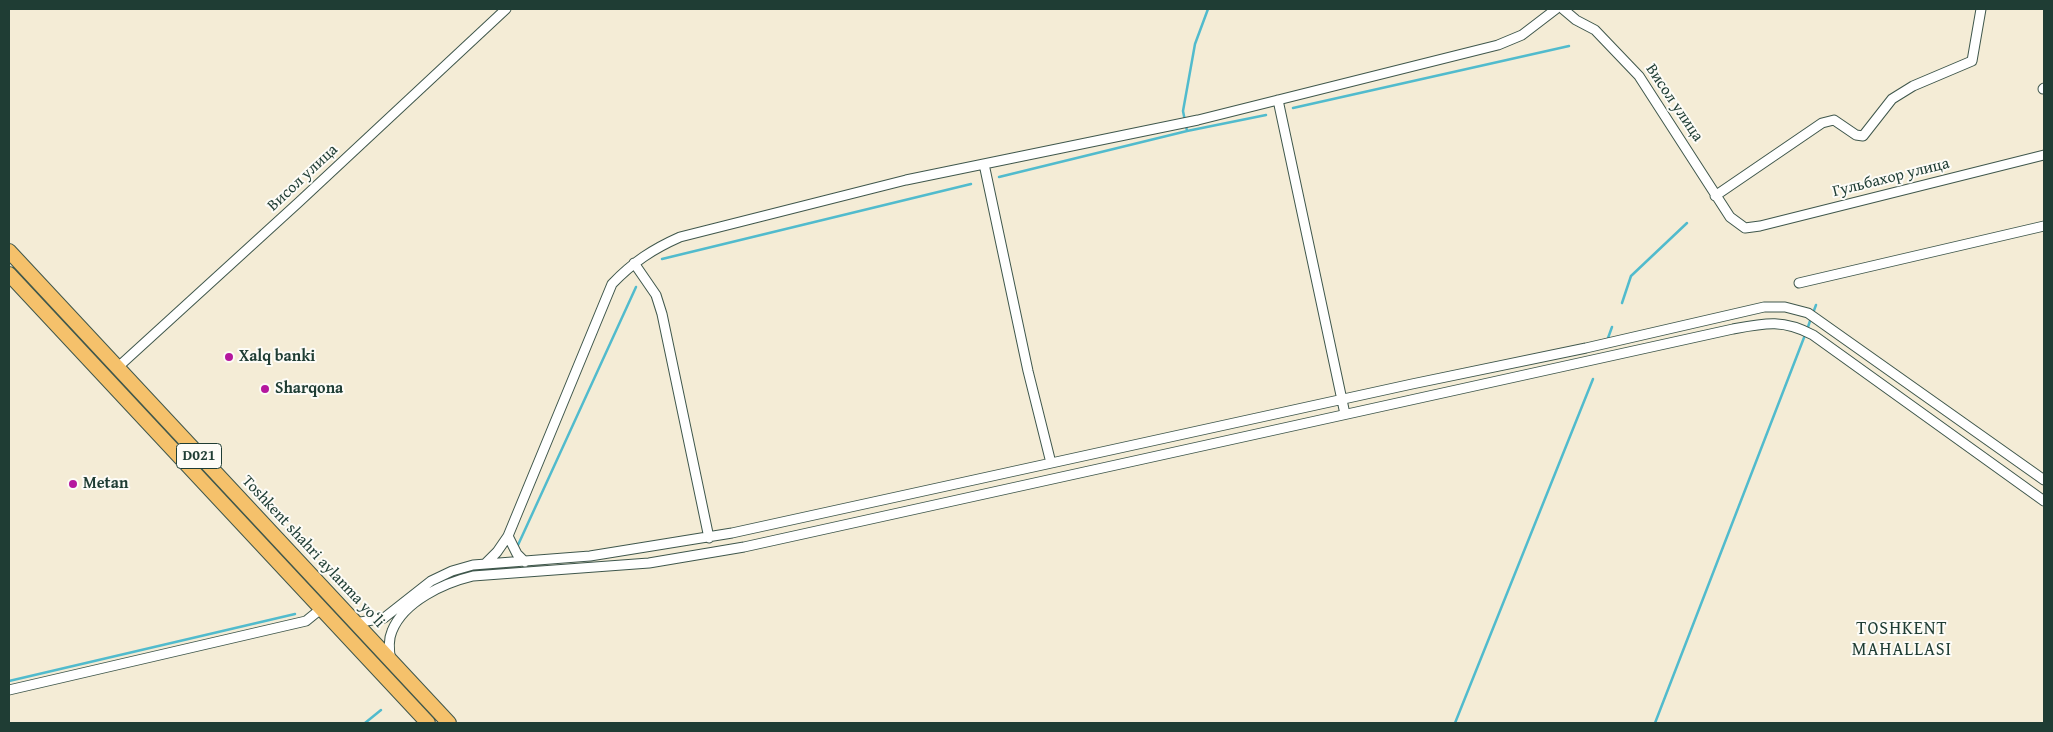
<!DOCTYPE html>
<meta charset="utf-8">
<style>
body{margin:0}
#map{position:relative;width:2053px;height:732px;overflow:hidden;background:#f4ecd6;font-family:"Gentium Book Plus",serif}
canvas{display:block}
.frame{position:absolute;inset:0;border:10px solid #1f3d34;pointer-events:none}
</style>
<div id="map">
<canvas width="2053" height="732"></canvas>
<div class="frame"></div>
</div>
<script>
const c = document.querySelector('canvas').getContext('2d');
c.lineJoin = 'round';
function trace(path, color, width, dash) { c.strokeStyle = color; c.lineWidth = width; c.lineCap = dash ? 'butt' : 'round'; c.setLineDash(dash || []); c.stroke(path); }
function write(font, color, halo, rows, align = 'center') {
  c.font = font + ' "Gentium Book Plus",serif'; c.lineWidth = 4; c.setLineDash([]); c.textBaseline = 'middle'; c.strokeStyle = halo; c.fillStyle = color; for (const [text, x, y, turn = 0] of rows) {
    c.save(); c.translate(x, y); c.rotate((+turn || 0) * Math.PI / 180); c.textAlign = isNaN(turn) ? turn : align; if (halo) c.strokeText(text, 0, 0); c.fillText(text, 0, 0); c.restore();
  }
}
trace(new Path2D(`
 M 1293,108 L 1569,46
 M 1187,131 L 1183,111 L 1195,44 L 1208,9
 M 999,177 L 1187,131 L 1266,115
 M 662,259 L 971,184
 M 1622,303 L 1631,276 L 1687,223
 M 1813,313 L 1816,305
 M 1807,330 L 1811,318
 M 1608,338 L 1612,327
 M 518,545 L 636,287
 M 9,681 L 295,614
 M 365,723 L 381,710
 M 1455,723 L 1593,379
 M 1655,723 L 1805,335`), '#51bbcd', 2.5);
const minor = new Path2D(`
 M 1563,9 L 1576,20 L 1595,30 L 1639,76 L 1730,217 L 1745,228 L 1760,226 L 2044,155
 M 2043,89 L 2044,88
 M 1278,100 L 1345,414
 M 984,164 L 1028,371 L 1051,463
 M 1715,196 L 1822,123 L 1834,120 L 1856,135 L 1863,136 L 1892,99 L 1913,86 L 1972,61 L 1981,9
 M 634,263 L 656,295 L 662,314 L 709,538
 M 1799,283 L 2044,226
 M 117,368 L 299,202 L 506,9
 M 508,536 L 517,554 L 525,562
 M 485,564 L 497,552 L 508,536 L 612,284 C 633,262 653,249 680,237 L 906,180 L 1198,120 L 1498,45 L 1522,35 L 1556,9
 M 355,623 L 384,618 L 431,581 L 452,571 L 473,565 L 590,556 L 732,533 L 1412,384 L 1586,348 L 1764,307 L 1785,307 L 1808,313 L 2044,480
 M 391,661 C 389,651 388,640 392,631 C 404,601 444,583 473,576 L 649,563 L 744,547 L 1733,329 C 1765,323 1783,319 1813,335 L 2044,501
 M 9,690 L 306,621 L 322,608`);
const highway = new Path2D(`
 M 9,251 L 449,723
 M 9,274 L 428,723`);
trace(minor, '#3f574c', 11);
trace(highway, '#3f574c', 16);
trace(minor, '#fff', 9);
trace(highway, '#f5c16b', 14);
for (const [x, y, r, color] of [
 [229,357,5,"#b5179e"],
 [265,389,5,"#b5179e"],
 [73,484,5,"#b5179e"]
]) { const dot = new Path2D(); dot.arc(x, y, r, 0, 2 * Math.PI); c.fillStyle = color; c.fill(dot); trace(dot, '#fdfcf7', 2); }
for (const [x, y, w] of [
 [199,456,45]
]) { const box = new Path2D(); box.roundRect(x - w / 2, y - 12.5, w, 25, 4); c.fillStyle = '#fdfcf7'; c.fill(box); trace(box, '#1f3d34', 1); }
write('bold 15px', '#1f3d34', null, [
 ["D021",199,456]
]);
write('16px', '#1f3d34', '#fdfcf7', [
 ["Висол улица",1674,103,56],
 ["Висол улица",303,178,-43],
 ["Гульбахор улица",1891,178,-14],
 ["Toshkent shahri aylanma yoʻli",313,552,47]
]);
write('bold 16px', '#1f3d34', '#fdfcf7', [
 ["Xalq banki",239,357],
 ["Sharqona",275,389],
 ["Metan",83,484]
], 'left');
c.letterSpacing = '1px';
write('18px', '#1f3d34', '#fdfcf7', [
 ["TOSHKENT",1902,629],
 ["MAHALLASI",1902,650]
]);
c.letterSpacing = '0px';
</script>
